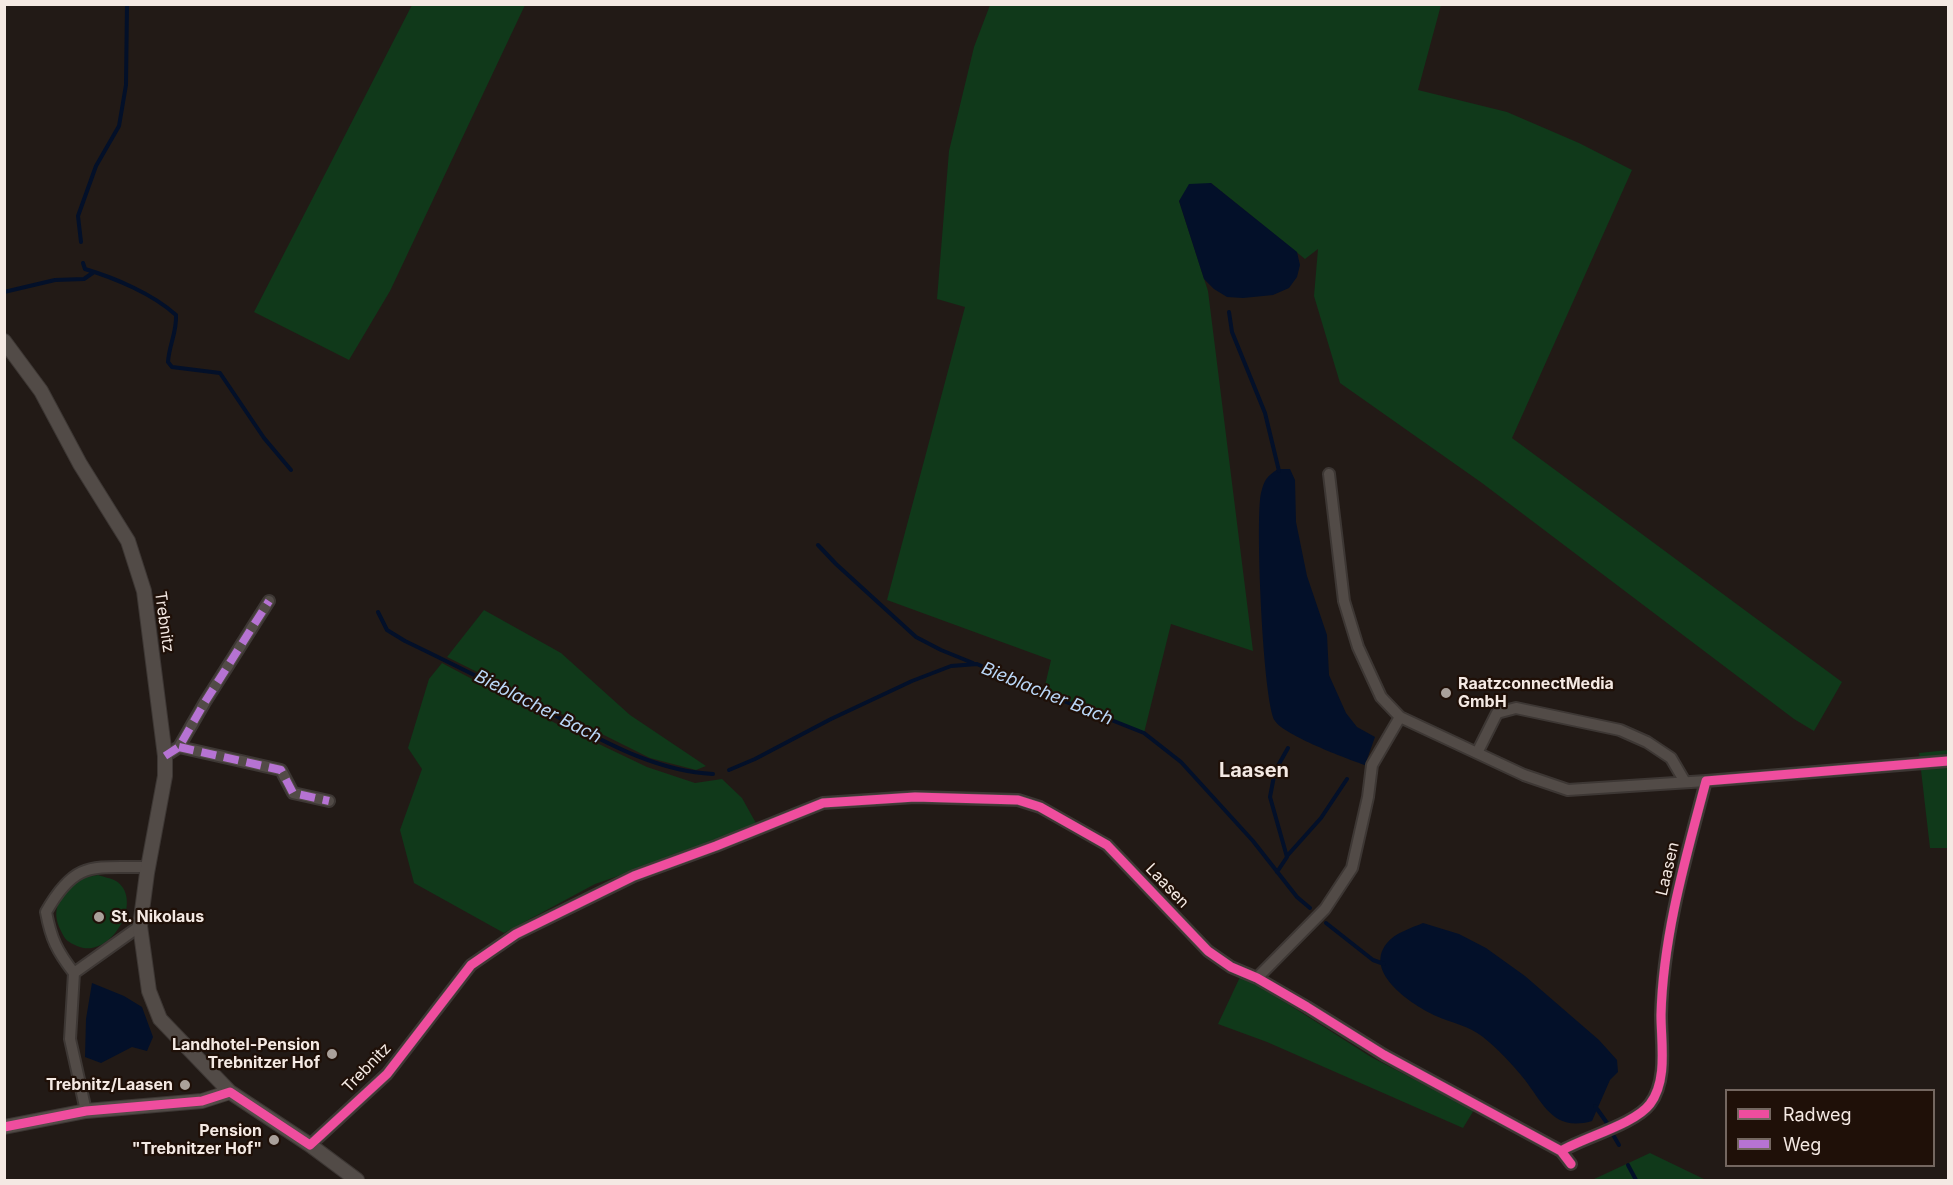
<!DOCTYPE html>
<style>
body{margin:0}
#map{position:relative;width:1953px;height:1185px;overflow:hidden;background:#221a16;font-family:Inter,sans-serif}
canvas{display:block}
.frame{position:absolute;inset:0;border:6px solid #f4e9e3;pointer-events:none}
.legend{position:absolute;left:1725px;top:1089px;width:210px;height:78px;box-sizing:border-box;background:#1f1008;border:2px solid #746760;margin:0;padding:8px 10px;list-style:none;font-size:18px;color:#f4e9e3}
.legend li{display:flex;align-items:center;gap:12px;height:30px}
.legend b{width:30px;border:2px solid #746760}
</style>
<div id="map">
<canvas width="1953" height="1185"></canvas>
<div class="frame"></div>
<ul class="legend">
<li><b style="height:8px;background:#ef4d9e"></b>Radweg</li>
<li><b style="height:8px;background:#b673d3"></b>Weg</li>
</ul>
</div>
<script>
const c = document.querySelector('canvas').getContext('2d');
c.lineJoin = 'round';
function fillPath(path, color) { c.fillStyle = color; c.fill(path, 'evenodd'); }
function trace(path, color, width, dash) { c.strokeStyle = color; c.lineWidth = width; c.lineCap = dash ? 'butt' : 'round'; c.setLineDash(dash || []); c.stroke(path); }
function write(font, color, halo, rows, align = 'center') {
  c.font = font + ' Inter,sans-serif'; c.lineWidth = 4.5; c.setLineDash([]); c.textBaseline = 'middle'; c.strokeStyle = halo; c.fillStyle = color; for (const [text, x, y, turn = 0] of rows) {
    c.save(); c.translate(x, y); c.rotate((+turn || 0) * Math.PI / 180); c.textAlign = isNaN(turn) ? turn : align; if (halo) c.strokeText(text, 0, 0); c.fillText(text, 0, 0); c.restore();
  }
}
fillPath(new Path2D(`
 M 412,5 L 525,5 L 390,291 L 349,360 L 254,312 Z
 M 990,5 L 1441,5 L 1418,90 L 1507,112 L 1579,143 L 1632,170 L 1512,438 L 1842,682 L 1814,731 L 1794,719 L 1482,483 L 1340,383 L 1314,296 L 1318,249 L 1305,259 L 1211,183 L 1179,201 L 1208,291 L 1253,651 L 1171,624 L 1144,733 L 1043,694 L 1051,660 L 887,600 L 965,307 L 937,299 L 949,151 L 974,47 Z
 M 484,610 L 561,653 L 630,715 L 706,766 L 696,770 L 650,758 L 447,657 Z
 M 442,663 L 555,723 L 647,767 L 695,783 L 722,779 L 742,798 L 757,825 L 723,840 L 595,884 L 504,933 L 414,883 L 400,830 L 422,769 L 408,748 L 429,679 Z
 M 1948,750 L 1948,848 L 1930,848 L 1919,753 Z
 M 98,875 C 103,877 111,878 116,881 C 145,899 111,961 77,946 C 68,942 65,940 61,931 C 49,907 62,898 77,879 Z
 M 1240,977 L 1260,986 L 1371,1057 L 1474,1110 L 1463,1128 L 1267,1042 L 1218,1024 Z
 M 1650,1153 L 1706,1180 L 1592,1180 Z`), '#10391a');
fillPath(new Path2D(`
 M 1211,183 L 1297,252 L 1300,265 L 1297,277 L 1289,288 L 1273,295 L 1243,298 L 1227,297 L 1214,289 L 1204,279 L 1179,201 L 1189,184 Z
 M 1278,469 L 1290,469 L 1295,480 L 1296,522 L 1307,576 L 1327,635 L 1329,675 L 1346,713 L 1357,727 L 1375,737 L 1365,765 C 1347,759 1284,735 1275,721 C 1263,704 1255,518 1261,493 C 1264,480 1267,476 1278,469 Z
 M 1423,923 L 1459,934 L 1486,948 L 1525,976 L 1599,1040 L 1617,1060 L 1618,1072 L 1610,1080 L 1592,1121 C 1554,1132 1544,1105 1525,1080 C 1513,1065 1497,1048 1483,1037 C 1469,1026 1452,1023 1436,1016 C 1414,1006 1362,973 1387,943 C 1395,933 1411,928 1423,923 Z
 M 92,983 L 124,996 L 142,1007 L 153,1037 L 147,1051 L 132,1047 L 101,1063 L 85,1057 L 86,1019 Z`), '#031029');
trace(new Path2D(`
 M 81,242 L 78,216 L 96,166 L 119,126 L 126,85 L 127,4
 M 83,263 L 85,269 C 115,278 153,294 176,315 C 177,332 169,345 168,362 L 172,367 L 220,373 L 264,438 L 291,470
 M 4,292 L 55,280 L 84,279 L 94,272
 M 1229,312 L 1232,332 L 1265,413 L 1279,471
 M 818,545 L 836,564 L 916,637 L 941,650 L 973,663
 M 378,612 L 387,630 L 405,641 C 453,664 500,688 548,712 C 600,739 653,771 713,774
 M 729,770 L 755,759 L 831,719 L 912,681 L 951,666 L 977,664 L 1021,684 L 1144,733 L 1181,762 L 1253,841 L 1297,897 L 1310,908
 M 1287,856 L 1321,818 L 1347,779
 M 1277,872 L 1287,857 L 1270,797 L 1275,771 L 1288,748
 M 1326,923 L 1373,960 L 1384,964
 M 1595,1106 L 1607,1123
 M 1612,1133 L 1619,1145
 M 1628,1165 L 1636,1180`), '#031029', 4);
const minor = new Path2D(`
 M 1329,474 L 1344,601 L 1358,647 L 1381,697 L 1400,717
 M 179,747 L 281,770 L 293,793 L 329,801
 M 1477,753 L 1497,713 L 1516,708 L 1620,730 L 1647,742 L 1671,758 L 1685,782
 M 165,756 L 179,747 L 205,702 L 269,601
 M 74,973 C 57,951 51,939 46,912 C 76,859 93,868 148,867
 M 1257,978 L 1325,909 L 1352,868 L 1368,797 L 1372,765 L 1400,717 L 1524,775 L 1568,790 L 1706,781 L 1948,761
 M 86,1111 L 70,1039 L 74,973 L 140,926
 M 310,1145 L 387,1074 L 471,965 L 516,934 L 634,876 L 716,846 L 823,803 L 915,797 L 1018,800 L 1040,807 L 1107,845 L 1208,951 L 1231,967 L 1257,978 L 1307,1007 L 1384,1055 L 1561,1151 L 1571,1164
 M 1561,1151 C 1585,1137 1635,1124 1650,1104 C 1668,1080 1661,1043 1661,1015 C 1663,935 1686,857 1706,781`);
const tertiary = new Path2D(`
 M 4,341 L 41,391 L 80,464 L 128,541 L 144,591 L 165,756 L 165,776 L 147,873 L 140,926 L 149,991 L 160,1019 L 230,1092 L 310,1145 L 357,1180
 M 4,1127 L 86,1111 L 202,1101 L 230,1092`);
trace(minor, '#3d3734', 14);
trace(tertiary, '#3d3734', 16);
trace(minor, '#524b47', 10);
trace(tertiary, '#524b47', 14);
trace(new Path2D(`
 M 179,747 L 281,770 L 293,793 L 329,801
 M 165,756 L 179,747 L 205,702 L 269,601`), '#b673d3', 8, [15, 8]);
trace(new Path2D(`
 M 4,1127 L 86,1111 L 202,1101 L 230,1092 L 310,1145 L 387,1074 L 471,965 L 516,934 L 634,876 L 716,846 L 823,803 L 915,797 L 1018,800 L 1040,807 L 1107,845 L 1208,951 L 1231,967 L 1257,978 L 1307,1007 L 1384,1055 L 1561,1151 L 1571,1164
 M 1561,1151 C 1585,1137 1635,1124 1650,1104 C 1668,1080 1661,1043 1661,1015 C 1663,935 1686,857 1706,781 L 1948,761`), '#ef4d9e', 9);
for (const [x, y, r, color] of [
 [1446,693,6,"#aaa19b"],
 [99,917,6,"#aaa19b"],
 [332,1054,6,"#aaa19b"],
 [185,1085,6,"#aaa19b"],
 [274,1140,6,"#aaa19b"]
]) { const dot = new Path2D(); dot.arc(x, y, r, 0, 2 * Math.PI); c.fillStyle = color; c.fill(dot); trace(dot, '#1f1008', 2); }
write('16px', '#f4e9e3', '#1f1008', [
 ["Trebnitz",164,622,82],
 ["Laasen",1668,869,-77],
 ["Laasen",1167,886,46],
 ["Trebnitz",367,1068,-46]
]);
write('bold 16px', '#f4e9e3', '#1f1008', [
 ["RaatzconnectMedia",1458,684,"left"],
 ["GmbH",1458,702,"left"],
 ["St. Nikolaus",111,917,"left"],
 ["Landhotel-Pension",320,1045],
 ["Trebnitzer Hof",320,1063],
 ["Trebnitz/Laasen",173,1085],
 ["Pension",262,1131],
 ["\"Trebnitzer Hof\"",262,1149]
], 'right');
write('italic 18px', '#bbd8f9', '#1f1008', [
 ["Bieblacher Bach",1047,694,22],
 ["Bieblacher Bach",538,707,27]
]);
write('bold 20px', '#f4e9e3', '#1f1008', [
 ["Laasen",1254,771]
]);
</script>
